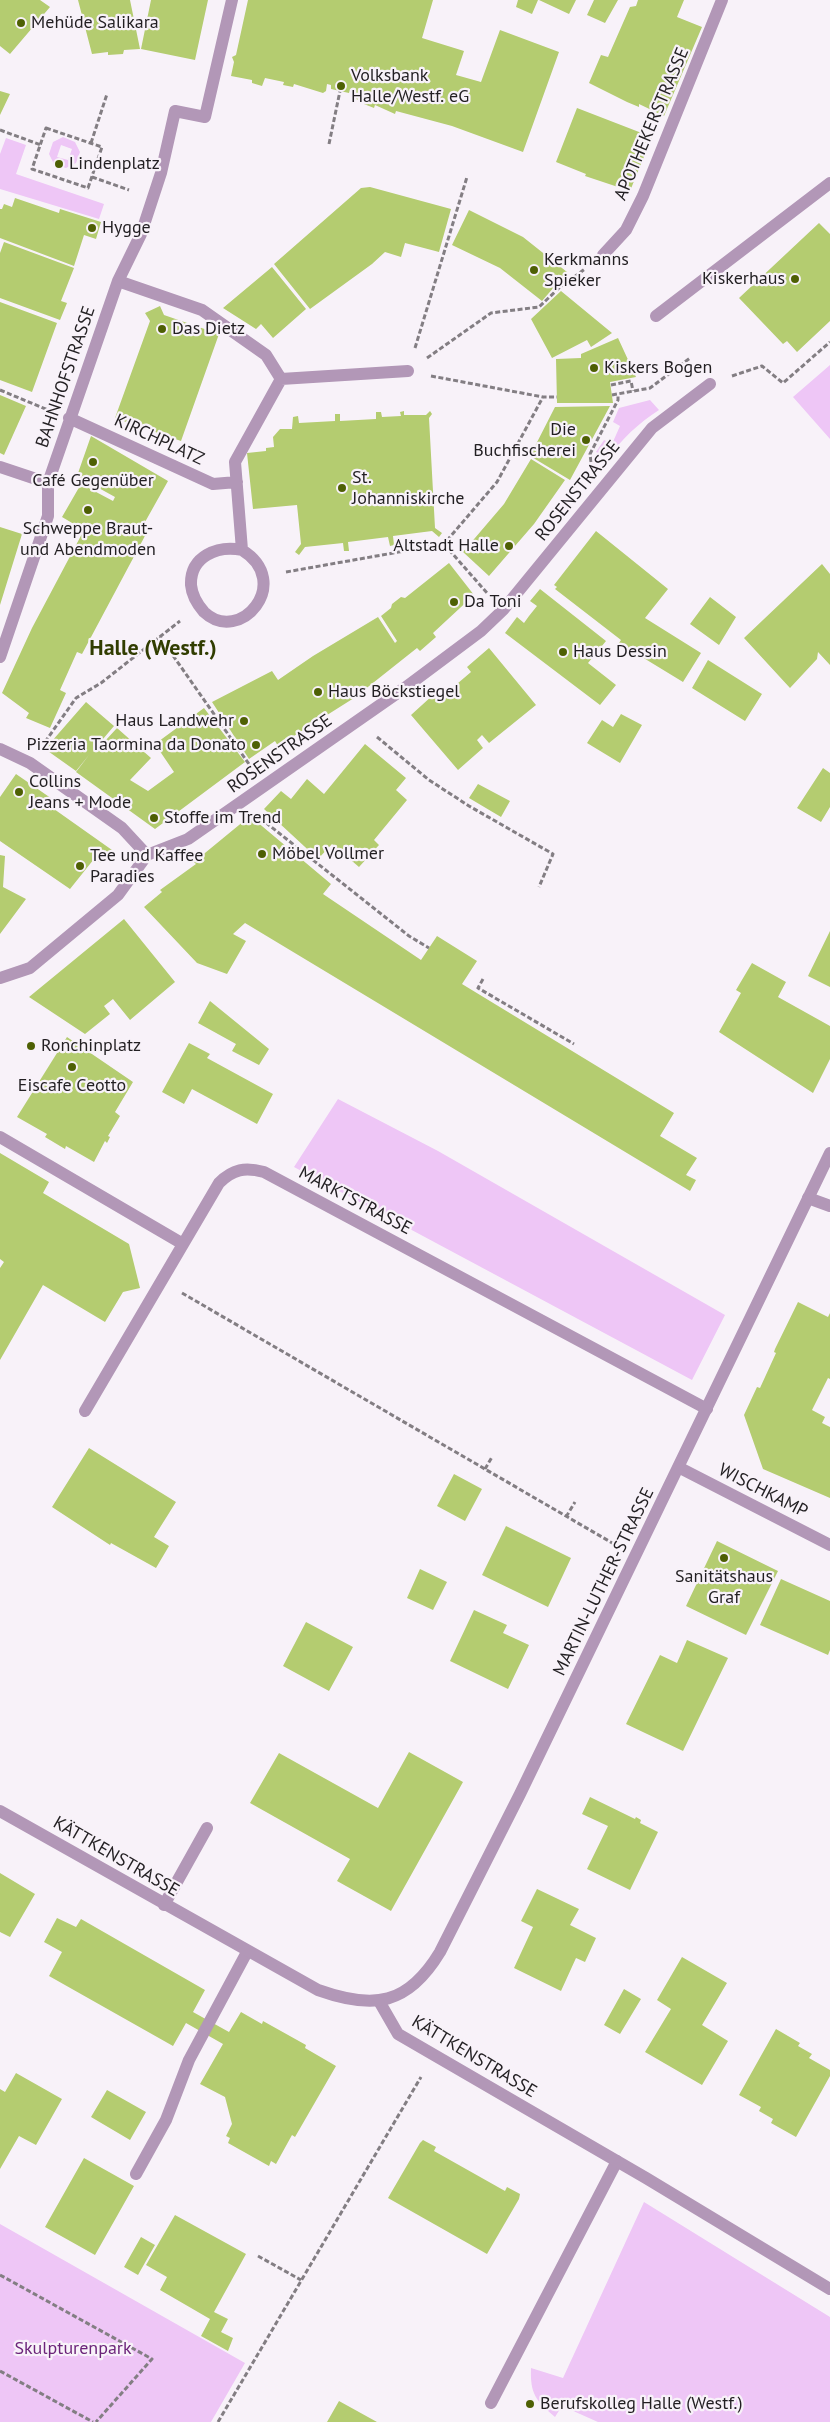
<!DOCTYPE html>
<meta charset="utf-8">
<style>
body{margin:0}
canvas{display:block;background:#f8f2f9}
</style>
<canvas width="830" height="2422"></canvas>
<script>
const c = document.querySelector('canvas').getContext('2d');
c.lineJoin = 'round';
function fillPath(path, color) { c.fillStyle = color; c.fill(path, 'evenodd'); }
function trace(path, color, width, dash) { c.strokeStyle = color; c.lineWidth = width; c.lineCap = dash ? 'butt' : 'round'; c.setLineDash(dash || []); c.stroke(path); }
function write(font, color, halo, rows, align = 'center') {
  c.font = font + ' "PT Sans",sans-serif'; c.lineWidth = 4.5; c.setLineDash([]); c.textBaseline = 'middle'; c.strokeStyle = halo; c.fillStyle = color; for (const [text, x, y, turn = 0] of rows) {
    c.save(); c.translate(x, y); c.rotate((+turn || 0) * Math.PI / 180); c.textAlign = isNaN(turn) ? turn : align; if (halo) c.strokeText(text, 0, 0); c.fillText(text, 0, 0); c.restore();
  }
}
fillPath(new Path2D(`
 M 63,137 L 75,142 L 80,152 L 76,163 L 66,168 L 54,164 L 49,154 L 53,142 ZM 61,145 L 72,149 L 68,160 L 57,157 Z
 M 6,138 L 26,145 L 16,174 L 104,204 L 99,219 L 0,189 L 0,154 Z
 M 830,365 L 830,439 L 793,397 Z
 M 650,400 L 659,410 C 639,423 621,439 609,458 L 596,452 L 604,440 L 612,444 L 620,426 L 613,422 L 619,408 Z
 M 338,1099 L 438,1151 L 725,1315 L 692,1380 L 294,1167 Z
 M 644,2202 L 830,2317 L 830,2422 L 598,2422 L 562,2406 L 555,2417 C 536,2401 530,2394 531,2368 L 563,2378 Z
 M 0,2224 L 245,2363 L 211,2422 L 0,2422 Z`), '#eec6f6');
fillPath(new Path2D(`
 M 0,0 L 40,0 L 50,7 L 10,54 L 0,46 Z
 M 78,0 L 130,0 L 140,49 L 124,50 L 123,54 L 108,55 L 108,52 L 92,54 Z
 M 151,0 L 208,0 L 195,60 L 141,49 Z
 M 248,0 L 433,0 L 422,38 L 464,51 L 456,75 L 481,82 L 500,30 L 559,52 L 523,152 L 452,126 L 396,111 L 395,114 L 375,105 L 374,108 L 364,104 L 365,102 L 353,98 L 356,90 L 350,89 L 349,93 L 331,89 L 331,85 L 327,84 L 326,91 L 323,93 L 294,84 L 293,87 L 283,85 L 284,82 L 265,78 L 262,86 L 252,83 L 252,80 L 231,76 L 234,62 L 232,57 L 236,55 Z
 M 518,0 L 538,0 L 532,14 L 516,7 Z
 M 539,0 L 576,0 L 569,14 Z
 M 594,0 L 618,0 L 605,23 L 587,15 Z
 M 638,0 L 684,0 L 677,17 L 702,27 L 664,116 L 639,104 L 639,107 L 627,102 L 589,83 L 601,55 L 608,57 L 630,7 L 636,6 Z
 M 0,91 L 10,94 L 0,115 Z
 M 577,108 L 652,137 L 630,191 L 585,176 L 586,174 L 556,162 Z
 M 370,187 L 451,209 L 439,252 L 405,243 L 401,257 L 385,252 L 372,264 L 310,309 L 274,264 L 361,188 Z
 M 15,198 L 59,213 L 60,209 L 101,222 L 96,239 L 84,235 L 74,266 L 0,238 L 0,209 L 2,209 L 4,204 L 12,207 Z
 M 469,210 L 523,237 L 567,272 L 542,301 L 500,268 L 452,245 Z
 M 819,223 L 830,234 L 830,321 L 797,352 L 787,341 L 783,344 L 739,298 Z
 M 4,242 L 74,268 L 61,301 L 67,303 L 60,320 L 0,298 L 0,253 Z
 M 272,267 L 306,309 L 273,338 L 261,324 L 256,329 L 223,308 Z
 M 561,291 L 612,333 L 591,347 L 587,340 L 552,358 L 531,319 Z
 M 0,302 L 57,323 L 32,392 L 0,380 Z
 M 160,306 L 164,315 L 219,334 L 181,441 L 115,418 L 150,321 L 145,313 Z
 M 618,338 L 636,377 L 610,382 L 613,403 L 557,403 L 556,359 L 581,358 L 581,354 Z
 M 0,395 L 26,406 L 4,455 L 0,453 Z
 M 610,406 L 570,480 L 530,456 L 555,407 Z
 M 404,411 L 404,415 L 426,415 L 430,411 L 432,414 L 429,418 L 435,528 L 442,533 L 439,537 L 432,531 L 393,536 L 394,545 L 390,546 L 388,537 L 348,542 L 349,551 L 344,551 L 343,543 L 305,547 L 299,555 L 295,552 L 301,544 L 297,505 L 253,509 L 247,453 L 266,451 L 266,448 L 274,447 L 273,437 L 280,429 L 292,429 L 293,417 L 298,416 L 299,423 L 335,421 L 335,414 L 340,414 L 340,421 L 376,419 L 376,412 L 381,412 L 382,417 L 401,416 L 400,412 Z
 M 91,436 L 168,481 L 140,531 L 146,534 L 82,654 L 77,652 L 60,690 L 66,693 L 50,728 L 26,718 L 29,713 L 2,693 L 32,628 L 84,530 L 62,517 L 81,484 L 113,501 L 115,497 L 77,476 Z
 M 531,459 L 565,480 L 534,524 L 489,576 L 463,552 L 504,504 Z
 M 0,527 L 22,534 L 0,605 Z
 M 596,531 L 668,589 L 645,618 L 701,653 L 683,682 L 619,643 L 621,640 L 555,589 L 557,587 L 554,585 Z
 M 449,563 L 474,595 L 433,633 L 436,637 L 420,651 L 417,648 L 354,698 L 278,746 L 275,741 L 249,759 L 212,702 L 272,671 L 278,680 L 313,656 L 378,617 L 395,643 L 397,641 L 381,616 L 391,608 L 392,604 L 401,597 L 405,598 Z
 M 822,564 L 830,574 L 830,665 L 818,652 L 817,659 L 790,688 L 744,638 Z
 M 540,589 L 606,641 L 588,663 L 616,685 L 600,705 L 505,633 L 517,617 L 524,623 L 529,616 L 537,606 L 530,601 Z
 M 710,597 L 736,617 L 719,645 L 690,624 Z
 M 489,648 L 536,705 L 489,743 L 482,735 L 477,740 L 483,748 L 458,770 L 411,715 L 433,695 L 437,701 L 471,672 L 467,667 Z
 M 708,660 L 762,694 L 745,721 L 692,688 Z
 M 86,702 L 114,726 L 103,739 L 105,741 L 117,728 L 151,758 L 130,780 L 148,791 L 174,772 L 155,744 L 204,708 L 245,762 L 155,829 L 76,772 L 89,755 L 76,771 L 45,749 Z
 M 621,714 L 642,725 L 620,763 L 587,743 L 602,720 L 613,727 Z
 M 365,744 L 406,778 L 396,790 L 407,800 L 374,840 L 379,845 L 359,867 L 332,844 L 318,859 L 264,809 L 281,791 L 291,799 L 307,779 L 324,794 Z
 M 823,768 L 830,773 L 830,807 L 821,822 L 797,808 Z
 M 16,774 L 58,803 L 54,809 L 112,850 L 101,863 L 94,859 L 70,889 L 0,841 L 0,797 Z
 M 478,784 L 510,801 L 501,817 L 469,798 Z
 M 250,816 L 331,884 L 323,894 L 421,960 L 437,936 L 477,961 L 462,984 L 674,1113 L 660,1136 L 697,1158 L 686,1175 L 696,1180 L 690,1191 L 245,923 L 233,934 L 246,941 L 227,974 L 197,963 L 144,907 L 162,892 L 160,890 L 196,864 L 194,862 Z
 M 0,855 L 5,856 L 3,887 L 26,899 L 0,934 Z
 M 124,919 L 175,982 L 130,1020 L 113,999 L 104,1006 L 110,1014 L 85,1034 L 29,997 Z
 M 830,931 L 830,987 L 808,976 Z
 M 752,963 L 786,982 L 778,997 L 830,1026 L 830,1059 L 813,1093 L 719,1032 L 741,993 L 736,990 Z
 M 210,1001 L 269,1049 L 259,1065 L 232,1051 L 236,1044 L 198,1023 Z
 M 67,1037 L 133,1082 L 115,1112 L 120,1116 L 108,1136 L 110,1137 L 107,1143 L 105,1141 L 94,1162 L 66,1146 L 65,1149 L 45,1137 L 47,1134 L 17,1117 Z
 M 189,1043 L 210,1054 L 207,1058 L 273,1094 L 257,1124 L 192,1089 L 184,1104 L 162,1092 Z
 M 0,1153 L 49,1182 L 43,1193 L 129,1244 L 140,1288 L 123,1292 L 105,1322 L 43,1285 L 0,1360 L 0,1268 L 4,1262 L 0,1259 Z
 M 798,1302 L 828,1317 L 830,1313 L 830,1379 L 828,1378 L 812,1410 L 825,1417 L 822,1423 L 830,1427 L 830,1498 L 763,1469 L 744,1415 L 757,1387 L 760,1388 L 776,1353 L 774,1352 L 775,1349 Z
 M 89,1448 L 176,1502 L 154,1537 L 169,1546 L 156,1568 L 111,1543 L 110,1545 L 52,1507 Z
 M 454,1474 L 482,1489 L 465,1521 L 437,1506 Z
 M 506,1526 L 571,1558 L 548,1607 L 482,1575 Z
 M 717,1541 L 778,1571 L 746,1635 L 686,1606 Z
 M 420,1569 L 447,1582 L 433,1610 L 407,1598 Z
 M 781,1579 L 830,1601 L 830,1650 L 828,1655 L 760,1625 Z
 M 474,1610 L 507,1625 L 503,1633 L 529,1645 L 508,1689 L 450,1661 Z
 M 306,1622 L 353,1647 L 329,1691 L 283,1666 Z
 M 687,1640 L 728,1658 L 683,1751 L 626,1724 L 660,1655 L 677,1663 Z
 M 409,1752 L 463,1782 L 391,1911 L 337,1881 L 350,1859 L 250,1803 L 279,1753 L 378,1808 Z
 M 590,1797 L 635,1819 L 636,1817 L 641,1820 L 640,1823 L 658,1832 L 630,1890 L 587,1869 L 608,1826 L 582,1814 Z
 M 0,1873 L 35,1894 L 10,1937 L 0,1932 Z
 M 537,1889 L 579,1909 L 570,1925 L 596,1938 L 585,1962 L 576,1958 L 561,1991 L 514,1968 L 533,1927 L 521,1921 Z
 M 57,1918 L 76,1927 L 81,1919 L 205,1990 L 193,2012 L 229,2032 L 241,2012 L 262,2024 L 263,2021 L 306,2045 L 305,2048 L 336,2066 L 295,2137 L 292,2135 L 276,2164 L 271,2161 L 269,2166 L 228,2143 L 230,2138 L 226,2136 L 232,2124 L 225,2097 L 200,2084 L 223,2044 L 186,2023 L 173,2046 L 49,1976 L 62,1952 L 44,1942 Z
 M 682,1957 L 727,1983 L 702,2025 L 728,2041 L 702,2085 L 645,2052 L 671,2009 L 657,2000 Z
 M 624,1989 L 641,1999 L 620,2034 L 604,2025 Z
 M 776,2029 L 800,2043 L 798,2046 L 812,2054 L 809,2058 L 830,2070 L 830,2076 L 796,2137 L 771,2123 L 773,2119 L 759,2111 L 761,2107 L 739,2095 Z
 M 16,2073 L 62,2099 L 36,2145 L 19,2136 L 0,2169 L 0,2089 L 5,2092 Z
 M 107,2090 L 146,2112 L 130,2140 L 91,2117 Z
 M 423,2140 L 436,2147 L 434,2151 L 505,2191 L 507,2187 L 520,2194 L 519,2199 L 487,2254 L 388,2198 L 420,2143 Z
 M 84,2158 L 134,2186 L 95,2255 L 45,2227 Z
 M 175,2215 L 246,2254 L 214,2312 L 228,2319 L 221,2332 L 233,2338 L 228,2351 L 201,2336 L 210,2319 L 160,2290 L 167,2277 L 146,2265 Z
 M 141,2237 L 155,2245 L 138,2275 L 124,2267 Z
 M 339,2401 L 377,2422 L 327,2422 Z`), '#b4cc70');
trace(new Path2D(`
 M 46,128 L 102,147 L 88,188 L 32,169 Z
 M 0,130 L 41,145
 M 91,143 L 107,94
 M 329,144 L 340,91
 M 92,177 L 129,190
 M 415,348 L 467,177
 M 427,358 L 491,313 L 539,307 L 559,288 L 585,269
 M 431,376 L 543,397 L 557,397
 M 732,376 L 762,366 L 783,383 L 830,342
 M 611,385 L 631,381 L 633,391
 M 0,390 L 48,410
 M 612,395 L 650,388 L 690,358
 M 591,462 L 590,454 L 618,400 L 618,394
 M 444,544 L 487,593
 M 286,572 L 444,544 L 497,482 L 543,397
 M 160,637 L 251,767
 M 377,737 L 429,780 L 469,806 L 553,854 L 539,887
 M 45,742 L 76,698 L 101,683 L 180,621
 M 260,818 L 409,936 L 429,948
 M 483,979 L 478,988 L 574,1044
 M 182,1293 L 614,1544
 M 485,1469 L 492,1457
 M 566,1517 L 575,1502
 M 258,2256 L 301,2280
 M 0,2275 L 152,2359 L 96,2422
 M 0,2371 L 93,2422
 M 218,2422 L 421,2077`), '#837e83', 3, [5, 2.5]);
trace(new Path2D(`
 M 0,467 L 48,483
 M 808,1198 L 830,1206
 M 164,1905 L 207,1828
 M 136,2174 L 166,2120 L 189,2060 L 247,1952
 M 491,2403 L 617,2161`), '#b297b7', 12);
trace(new Path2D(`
 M 603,255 L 626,230 L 643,196 L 722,0
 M 118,281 L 202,310 L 266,355 L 281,379
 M 656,316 L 830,183
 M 69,418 L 213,484 L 237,482
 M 242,550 C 294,582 240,646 204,612 C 197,604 192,596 191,585 C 190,556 218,545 242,550 L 235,462 L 281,379 L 408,371
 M 0,657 L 48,516 L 48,483 L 118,281 L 141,234 L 161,173 L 175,111 L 205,117 L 232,0
 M 0,749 L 30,763 L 122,828 L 147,855
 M 0,978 L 30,968 L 118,895 L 147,855 L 188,839 L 406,687 L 481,631 L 503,610 L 652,428 L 710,384
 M 0,1137 L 183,1244
 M 85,1411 L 219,1183 C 233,1169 245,1167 264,1172 L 707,1409
 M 680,1468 L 830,1545
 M 379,2001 L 398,2034 L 646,2178 L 830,2289`), '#b297b7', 12);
trace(new Path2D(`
 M 0,1811 L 318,1990 C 374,2010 408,2005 440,1952 L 520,1794 L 830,1153`), '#b297b7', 12);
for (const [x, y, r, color] of [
 [21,23,5,"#4e6004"],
 [341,86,5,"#4e6004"],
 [59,164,5,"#4e6004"],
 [92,228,5,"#4e6004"],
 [534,270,5,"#4e6004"],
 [795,279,5,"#4e6004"],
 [162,329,5,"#4e6004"],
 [594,368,5,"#4e6004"],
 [586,440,5,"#4e6004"],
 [93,462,5,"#4e6004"],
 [342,488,5,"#4e6004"],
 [88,510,5,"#4e6004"],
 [509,546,5,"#4e6004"],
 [454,602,5,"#4e6004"],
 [563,652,5,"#4e6004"],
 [318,692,5,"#4e6004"],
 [244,721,5,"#4e6004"],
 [256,745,5,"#4e6004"],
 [19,792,5,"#4e6004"],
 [154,818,5,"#4e6004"],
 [262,854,5,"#4e6004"],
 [80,866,5,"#4e6004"],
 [31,1046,5,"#4e6004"],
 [72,1067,5,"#4e6004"],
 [724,1558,5,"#4e6004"],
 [530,2404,5,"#4e6004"]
]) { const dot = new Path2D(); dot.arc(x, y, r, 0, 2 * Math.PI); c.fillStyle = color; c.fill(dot); trace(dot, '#f8f2f9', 2); }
write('18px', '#221f22', '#f8f2f9', [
 ["Mehüde Salikara",31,23],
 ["Volksbank",351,76],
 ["Halle/Westf. eG",351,97],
 ["Lindenplatz",69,164],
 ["Hygge",102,228],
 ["Kerkmanns",544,260],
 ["Spieker",544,281],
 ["Kiskerhaus",785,279,"right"],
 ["Das Dietz",172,329],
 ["Kiskers Bogen",604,368],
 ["Die",576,430,"right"],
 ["Buchfischerei",576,451,"right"],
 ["St.",352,478],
 ["Johanniskirche",352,499],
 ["Café Gegenüber",93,481,"center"],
 ["Schweppe Braut-",88,529,"center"],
 ["und Abendmoden",88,550,"center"],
 ["Altstadt Halle",499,546,"right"],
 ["Da Toni",464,602],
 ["Haus Dessin",573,652],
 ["Haus Böckstiegel",328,692],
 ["Haus Landwehr",234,721,"right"],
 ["Pizzeria Taormina da Donato",246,745,"right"],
 ["Collins",29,782],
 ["Jeans + Mode",29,803],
 ["Stoffe im Trend",164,818],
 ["Möbel Vollmer",272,854],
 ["Tee und Kaffee",90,856],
 ["Paradies",90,877],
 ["Ronchinplatz",41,1046],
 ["Eiscafe Ceotto",72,1086,"center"],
 ["Sanitätshaus",724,1577,"center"],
 ["Graf",724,1598,"center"],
 ["Berufskolleg Halle (Westf.)",540,2404]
], 'left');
write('18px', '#221f22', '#f8f2f9', [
 ["APOTHEKERSTRASSE",652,124,-67],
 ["BAHNHOFSTRASSE",66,377,-71],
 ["KIRCHPLATZ",159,440,25],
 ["ROSENSTRASSE",578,491,-51],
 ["ROSENSTRASSE",280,754,-35],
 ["MARKTSTRASSE",355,1201,28],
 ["WISCHKAMP",763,1491,27],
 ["MARTIN-LUTHER-STRASSE",604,1582,-64],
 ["KÄTTKENSTRASSE",116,1857,30],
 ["KÄTTKENSTRASSE",474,2057,31]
]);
write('18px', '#6c247a', '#f8f2f9', [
 ["Skulpturenpark",73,2349]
]);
write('bold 22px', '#313d01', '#f8f2f9', [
 ["Halle (Westf.)",153,649]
]);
</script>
